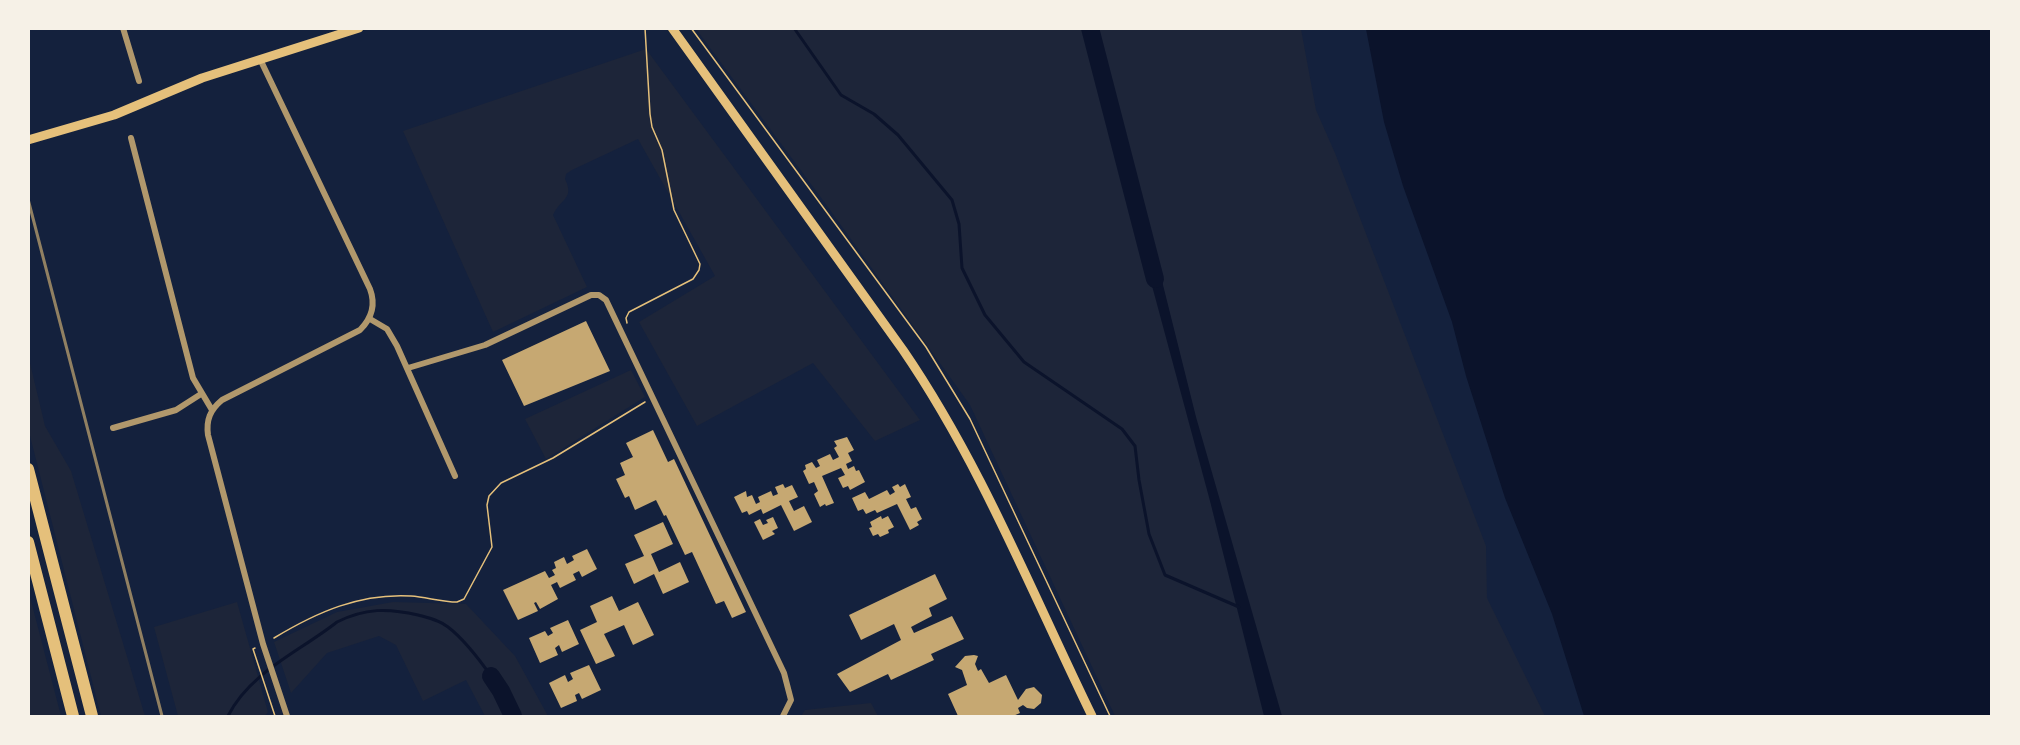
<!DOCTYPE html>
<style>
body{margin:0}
#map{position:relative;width:2020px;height:745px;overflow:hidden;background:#14213d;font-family:Ubuntu,sans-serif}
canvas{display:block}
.frame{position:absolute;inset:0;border:30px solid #f6f1e7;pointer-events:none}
</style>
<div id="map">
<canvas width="2020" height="745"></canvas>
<div class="frame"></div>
</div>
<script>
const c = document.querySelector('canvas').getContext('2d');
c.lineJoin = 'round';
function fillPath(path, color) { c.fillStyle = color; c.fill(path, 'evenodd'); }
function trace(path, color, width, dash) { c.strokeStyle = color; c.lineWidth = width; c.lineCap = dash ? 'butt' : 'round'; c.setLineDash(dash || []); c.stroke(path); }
fillPath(new Path2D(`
 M 696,29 L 1301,29 L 1316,110 L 1335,153 L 1486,546 L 1487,598 L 1545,716 L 1115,716 L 970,405 L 825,203 Z
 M 646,49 L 920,420 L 875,441 L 813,363 L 697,426 L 639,322 L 715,276 L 638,139 L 572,170 L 566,174 L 565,179 C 575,199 560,199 553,215 L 587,287 L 493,332 L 403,131 Z
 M 29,359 L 45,426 L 71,471 L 145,716 L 101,716 L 29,432 Z
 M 631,370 L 645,397 L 546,459 L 525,419 Z
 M 28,593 L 29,593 L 61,716 L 29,716 Z
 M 237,602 L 268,712 L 265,716 L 178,716 L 154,627 Z
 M 393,602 L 466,604 L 515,656 L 548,716 L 485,716 L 466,680 L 423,701 L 396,645 L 379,636 L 327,653 L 291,693 L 274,642 L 337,612 Z
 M 871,703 L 878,716 L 801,716 L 805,710 Z`), '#1d2539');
fillPath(new Path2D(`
 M 1366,29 L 1991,29 L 1991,716 L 1584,716 L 1552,614 L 1505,498 L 1466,376 L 1452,322 L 1403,186 L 1384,122 Z
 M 1155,253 L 1196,417 L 1282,716 L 1264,716 L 1210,501 L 1144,256 Z`), '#0b132b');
trace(new Path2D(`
 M 794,28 L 841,95 L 874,114 L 898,135 L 952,200 L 959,224 L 962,268 L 985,315 L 1024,362 L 1122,429 L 1135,446 L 1139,480 L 1149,534 L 1165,575 L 1239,607
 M 228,716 C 250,672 299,652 337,622 C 365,608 388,608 418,615 C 429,618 439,620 448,627 C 465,640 479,659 491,676`), '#0b132b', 3);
trace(new Path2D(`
 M 1090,28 L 1155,279
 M 491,676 L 501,691 L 513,716`), '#0b132b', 18);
fillPath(new Path2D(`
 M 586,321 L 610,371 L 524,406 L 502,360 Z
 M 653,430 L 668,462 L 674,459 L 746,612 L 732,618 L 724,601 L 716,604 L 692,552 L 685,555 L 666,515 L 664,516 L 656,500 L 635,510 L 629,496 L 625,498 L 616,479 L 625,475 L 620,463 L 633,457 L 626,443 Z
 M 847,437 L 854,450 L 848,453 L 852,461 L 846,464 L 848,469 L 854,466 L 856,471 L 859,470 L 865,482 L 850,490 L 848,486 L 843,488 L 838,478 L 845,475 L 841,468 L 822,476 L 834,503 L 826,506 L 825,504 L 820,507 L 814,494 L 818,491 L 814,482 L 809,484 L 803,471 L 806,469 L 805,465 L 812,462 L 816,468 L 820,466 L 817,460 L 830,454 L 833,460 L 839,457 L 834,448 L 837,446 L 834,441 Z
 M 783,484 L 785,488 L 792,485 L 798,497 L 789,501 L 794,511 L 804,506 L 812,522 L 794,531 L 781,505 L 763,514 L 761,509 L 749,515 L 747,511 L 742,513 L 734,497 L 746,491 L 747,497 L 752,495 L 756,504 L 760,502 L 758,497 L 771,491 L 773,496 L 778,494 L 775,487 Z
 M 898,484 L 900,487 L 905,484 L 911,497 L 906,499 L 911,509 L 916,507 L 922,519 L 917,522 L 919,525 L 910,530 L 897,504 L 877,513 L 875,510 L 866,514 L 863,509 L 858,511 L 852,498 L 865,492 L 869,499 L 887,490 L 890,495 L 895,492 L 892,487 Z
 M 881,516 L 882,519 L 888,516 L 894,527 L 888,530 L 889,533 L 880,537 L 878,534 L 873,536 L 869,528 L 872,527 L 870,522 Z
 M 773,517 L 778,528 L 772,531 L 775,534 L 763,540 L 754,522 L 760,519 L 763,525 L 768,523 L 766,520 Z
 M 663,522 L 673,544 L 651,554 L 659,572 L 680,562 L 689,582 L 663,594 L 654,574 L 634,584 L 625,564 L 644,556 L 634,535 Z
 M 587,549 L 597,569 L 582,577 L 579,571 L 573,574 L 576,580 L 560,588 L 557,582 L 551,585 L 558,599 L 540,609 L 536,602 L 534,603 L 538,611 L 518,620 L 503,590 L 545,571 L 549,578 L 555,575 L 552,570 L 556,568 L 554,562 L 564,557 L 567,564 L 574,560 L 572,556 Z
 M 935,574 L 947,599 L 929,608 L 932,616 L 911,627 L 914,633 L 952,616 L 964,639 L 931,654 L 934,660 L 891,680 L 888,674 L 850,692 L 837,674 L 901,640 L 894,624 L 861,640 L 849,615 Z
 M 612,596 L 619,611 L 638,602 L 654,635 L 633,645 L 624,625 L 604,634 L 615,656 L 596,664 L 580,630 L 597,622 L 590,606 Z
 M 568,620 L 579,644 L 562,652 L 559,645 L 555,648 L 558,655 L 540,663 L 529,638 L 545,631 L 548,636 L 553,633 L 550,628 Z
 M 974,655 L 978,656 L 975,664 L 978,671 L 981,669 L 989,683 L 1006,675 L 1018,700 L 1026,689 L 1034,687 L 1042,695 L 1041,703 L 1034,709 L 1027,708 L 1023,705 L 1018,708 L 1020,713 L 1013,716 L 958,716 L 948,694 L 967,685 L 962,670 L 955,667 L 965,656 Z
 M 589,665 L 601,690 L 582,699 L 579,693 L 575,695 L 577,701 L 561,708 L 549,683 L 565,675 L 568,682 L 573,679 L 570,673 Z`), '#c6a872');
trace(new Path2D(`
 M 691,28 L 926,347 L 970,419 L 1110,716
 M 627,323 L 626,318 L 629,312 L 693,279 L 699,270 L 700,264 L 674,210 L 662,150 L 652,127 L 650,114 L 645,28
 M 274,638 C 317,612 360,593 411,596 C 426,597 442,602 457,602 L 464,599 L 492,547 L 487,505 L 489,496 L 501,483 L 553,458 L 645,402
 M 255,648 L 253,649 L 275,716`), '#e5c07b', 1.5);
trace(new Path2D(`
 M 123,28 L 139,81
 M 260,59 L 370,289 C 376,305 372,318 360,330 L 222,400 C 210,410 206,420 208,435 L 263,644 L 287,716
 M 131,138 L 193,378 L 212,410
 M 370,319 L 387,329 L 397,346 L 455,476
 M 408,368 L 485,345 L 591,295 L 599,295 L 606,300 L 784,673 L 791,700 L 783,716
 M 113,428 L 176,410 L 201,394`), '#b1986c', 6);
trace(new Path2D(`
 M 672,28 L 903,350 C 981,464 1032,593 1092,716
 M 28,140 L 114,115 L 202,78 L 359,28`), '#e5c07b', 9);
trace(new Path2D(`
 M 28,469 L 92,716
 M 28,542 L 73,716`), '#e5c07b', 12);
trace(new Path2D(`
 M 28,199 L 162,716`), '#918062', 3);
</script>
